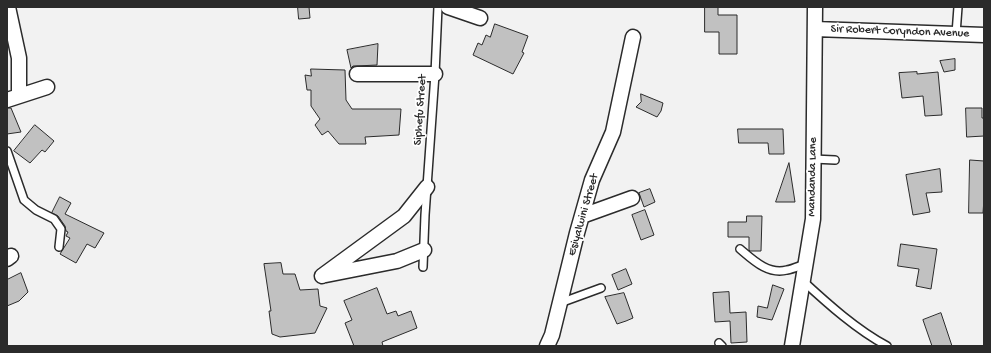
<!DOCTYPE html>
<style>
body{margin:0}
#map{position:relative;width:991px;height:353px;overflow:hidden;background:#f2f2f2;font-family:"Gochi Hand",sans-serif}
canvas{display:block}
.frame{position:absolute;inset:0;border:8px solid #2b2b2b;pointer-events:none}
</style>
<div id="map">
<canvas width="991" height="353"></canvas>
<div class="frame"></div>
</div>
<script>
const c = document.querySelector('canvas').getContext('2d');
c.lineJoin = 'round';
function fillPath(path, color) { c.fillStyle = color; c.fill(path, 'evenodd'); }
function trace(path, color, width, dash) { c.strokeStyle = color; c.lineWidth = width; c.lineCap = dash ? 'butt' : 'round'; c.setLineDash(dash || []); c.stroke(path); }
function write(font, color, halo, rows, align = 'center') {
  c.font = font + ' "Gochi Hand",sans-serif'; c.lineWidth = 3.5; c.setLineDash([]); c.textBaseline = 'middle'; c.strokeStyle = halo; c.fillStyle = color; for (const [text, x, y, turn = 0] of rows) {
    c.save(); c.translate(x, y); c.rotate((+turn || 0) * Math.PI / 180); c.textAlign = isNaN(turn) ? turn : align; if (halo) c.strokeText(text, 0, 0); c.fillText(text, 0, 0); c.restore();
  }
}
const building = new Path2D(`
 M 298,7 L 309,7 L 310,18 L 299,19 Z
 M 705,7 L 718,7 L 718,15 L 737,15 L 737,54 L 719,54 L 719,32 L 705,32 Z
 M 495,24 L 528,36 L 522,52 L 524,53 L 513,74 L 473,55 L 478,43 L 482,45 L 486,35 L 490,37 Z
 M 378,44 L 377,65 L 357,66 L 353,66 L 351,68 L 347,50 Z
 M 955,59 L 955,70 L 944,72 L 940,61 Z
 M 311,69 L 345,70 L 346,100 L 352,109 L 401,109 L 399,135 L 365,137 L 366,144 L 339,144 L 328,131 L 322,135 L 315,125 L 320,119 L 311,106 L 311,90 L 307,90 L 305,75 L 311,76 Z
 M 917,72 L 917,74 L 938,72 L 942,115 L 925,116 L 923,96 L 902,98 L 899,73 Z
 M 641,94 L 663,103 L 661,111 L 657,117 L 636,107 L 641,102 Z
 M 7,108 L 11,108 L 21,132 L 7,134 Z
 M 966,108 L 982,108 L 982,118 L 984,118 L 984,136 L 967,137 Z
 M 35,125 L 54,141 L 45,152 L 42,150 L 30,163 L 14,151 Z
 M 738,129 L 783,129 L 784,154 L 769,154 L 768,143 L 739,143 Z
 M 970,160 L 984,161 L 984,199 L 983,213 L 969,213 Z
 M 789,163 L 795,202 L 776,202 Z
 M 940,169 L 942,192 L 926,193 L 930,212 L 913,215 L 906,175 Z
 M 650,189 L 655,202 L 644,207 L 639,193 Z
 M 60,197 L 71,203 L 65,214 L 104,233 L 95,248 L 87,244 L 76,263 L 60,254 L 70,238 L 66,236 L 68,232 L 66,231 L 65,226 L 58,216 L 52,213 Z
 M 645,210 L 654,235 L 641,240 L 632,215 Z
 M 747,216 L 762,216 L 761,251 L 750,251 L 749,250 L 749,237 L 728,237 L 728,222 L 746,222 Z
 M 901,244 L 937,249 L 931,289 L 916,286 L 919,269 L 898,266 Z
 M 281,263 L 283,274 L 295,274 L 300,290 L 318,289 L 320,306 L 327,308 L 315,333 L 280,337 L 272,334 L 269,311 L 271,311 L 264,264 Z
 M 626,269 L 632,284 L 618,290 L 612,275 Z
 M 21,273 L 28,292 L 19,301 L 7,306 L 7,280 Z
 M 773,285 L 784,289 L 772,320 L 757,317 L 758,306 L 767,308 Z
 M 377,288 L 387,314 L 396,311 L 398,316 L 411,311 L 417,328 L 382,342 L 383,346 L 354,346 L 345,323 L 352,320 L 344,301 Z
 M 729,292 L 730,313 L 746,312 L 747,342 L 731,343 L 730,321 L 715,322 L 713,293 Z
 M 624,293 L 633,318 L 626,321 L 617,324 L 605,297 Z
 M 941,313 L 952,346 L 932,346 L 923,320 Z`);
fillPath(building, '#c1c1c1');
trace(building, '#2b2b2b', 1);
const service = new Path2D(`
 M 956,34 L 958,7
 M 7,151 L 24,200 L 36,210 L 54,219 L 61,229 L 59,247
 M 813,159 L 835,160
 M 740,249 C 753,260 768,275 787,270 C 793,269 799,266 805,264
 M 423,267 L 425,215 L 435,74 L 438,7
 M 803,281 C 828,304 857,330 887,346
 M 560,303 L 601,288
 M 719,343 L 722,346`);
const minor = new Path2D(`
 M 8,7 L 19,58 L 19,96
 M 448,7 L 480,18
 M 815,29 L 984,35
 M 357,74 L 435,74
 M 7,100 L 47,87
 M 582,216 L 632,198
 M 7,259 L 11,256
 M 326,275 L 397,261 L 424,250
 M 322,276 L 404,216 L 427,187
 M 547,346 L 552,335 L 577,233 L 592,180 L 613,132 L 633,37
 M 792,346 L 813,219 L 815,7`);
trace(service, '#2b2b2b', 10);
trace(minor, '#2b2b2b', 17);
trace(service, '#fff', 7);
trace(minor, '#fff', 14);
write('12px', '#2b2b2b', '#fff', [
 ["Sir Robert Coryndon Avenue",900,32,2],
 ["Siphefu Street",421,110,-86],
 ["Mandanda Lane",813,177,-89],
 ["Esiyalwini Street",584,215,-74]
]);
</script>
